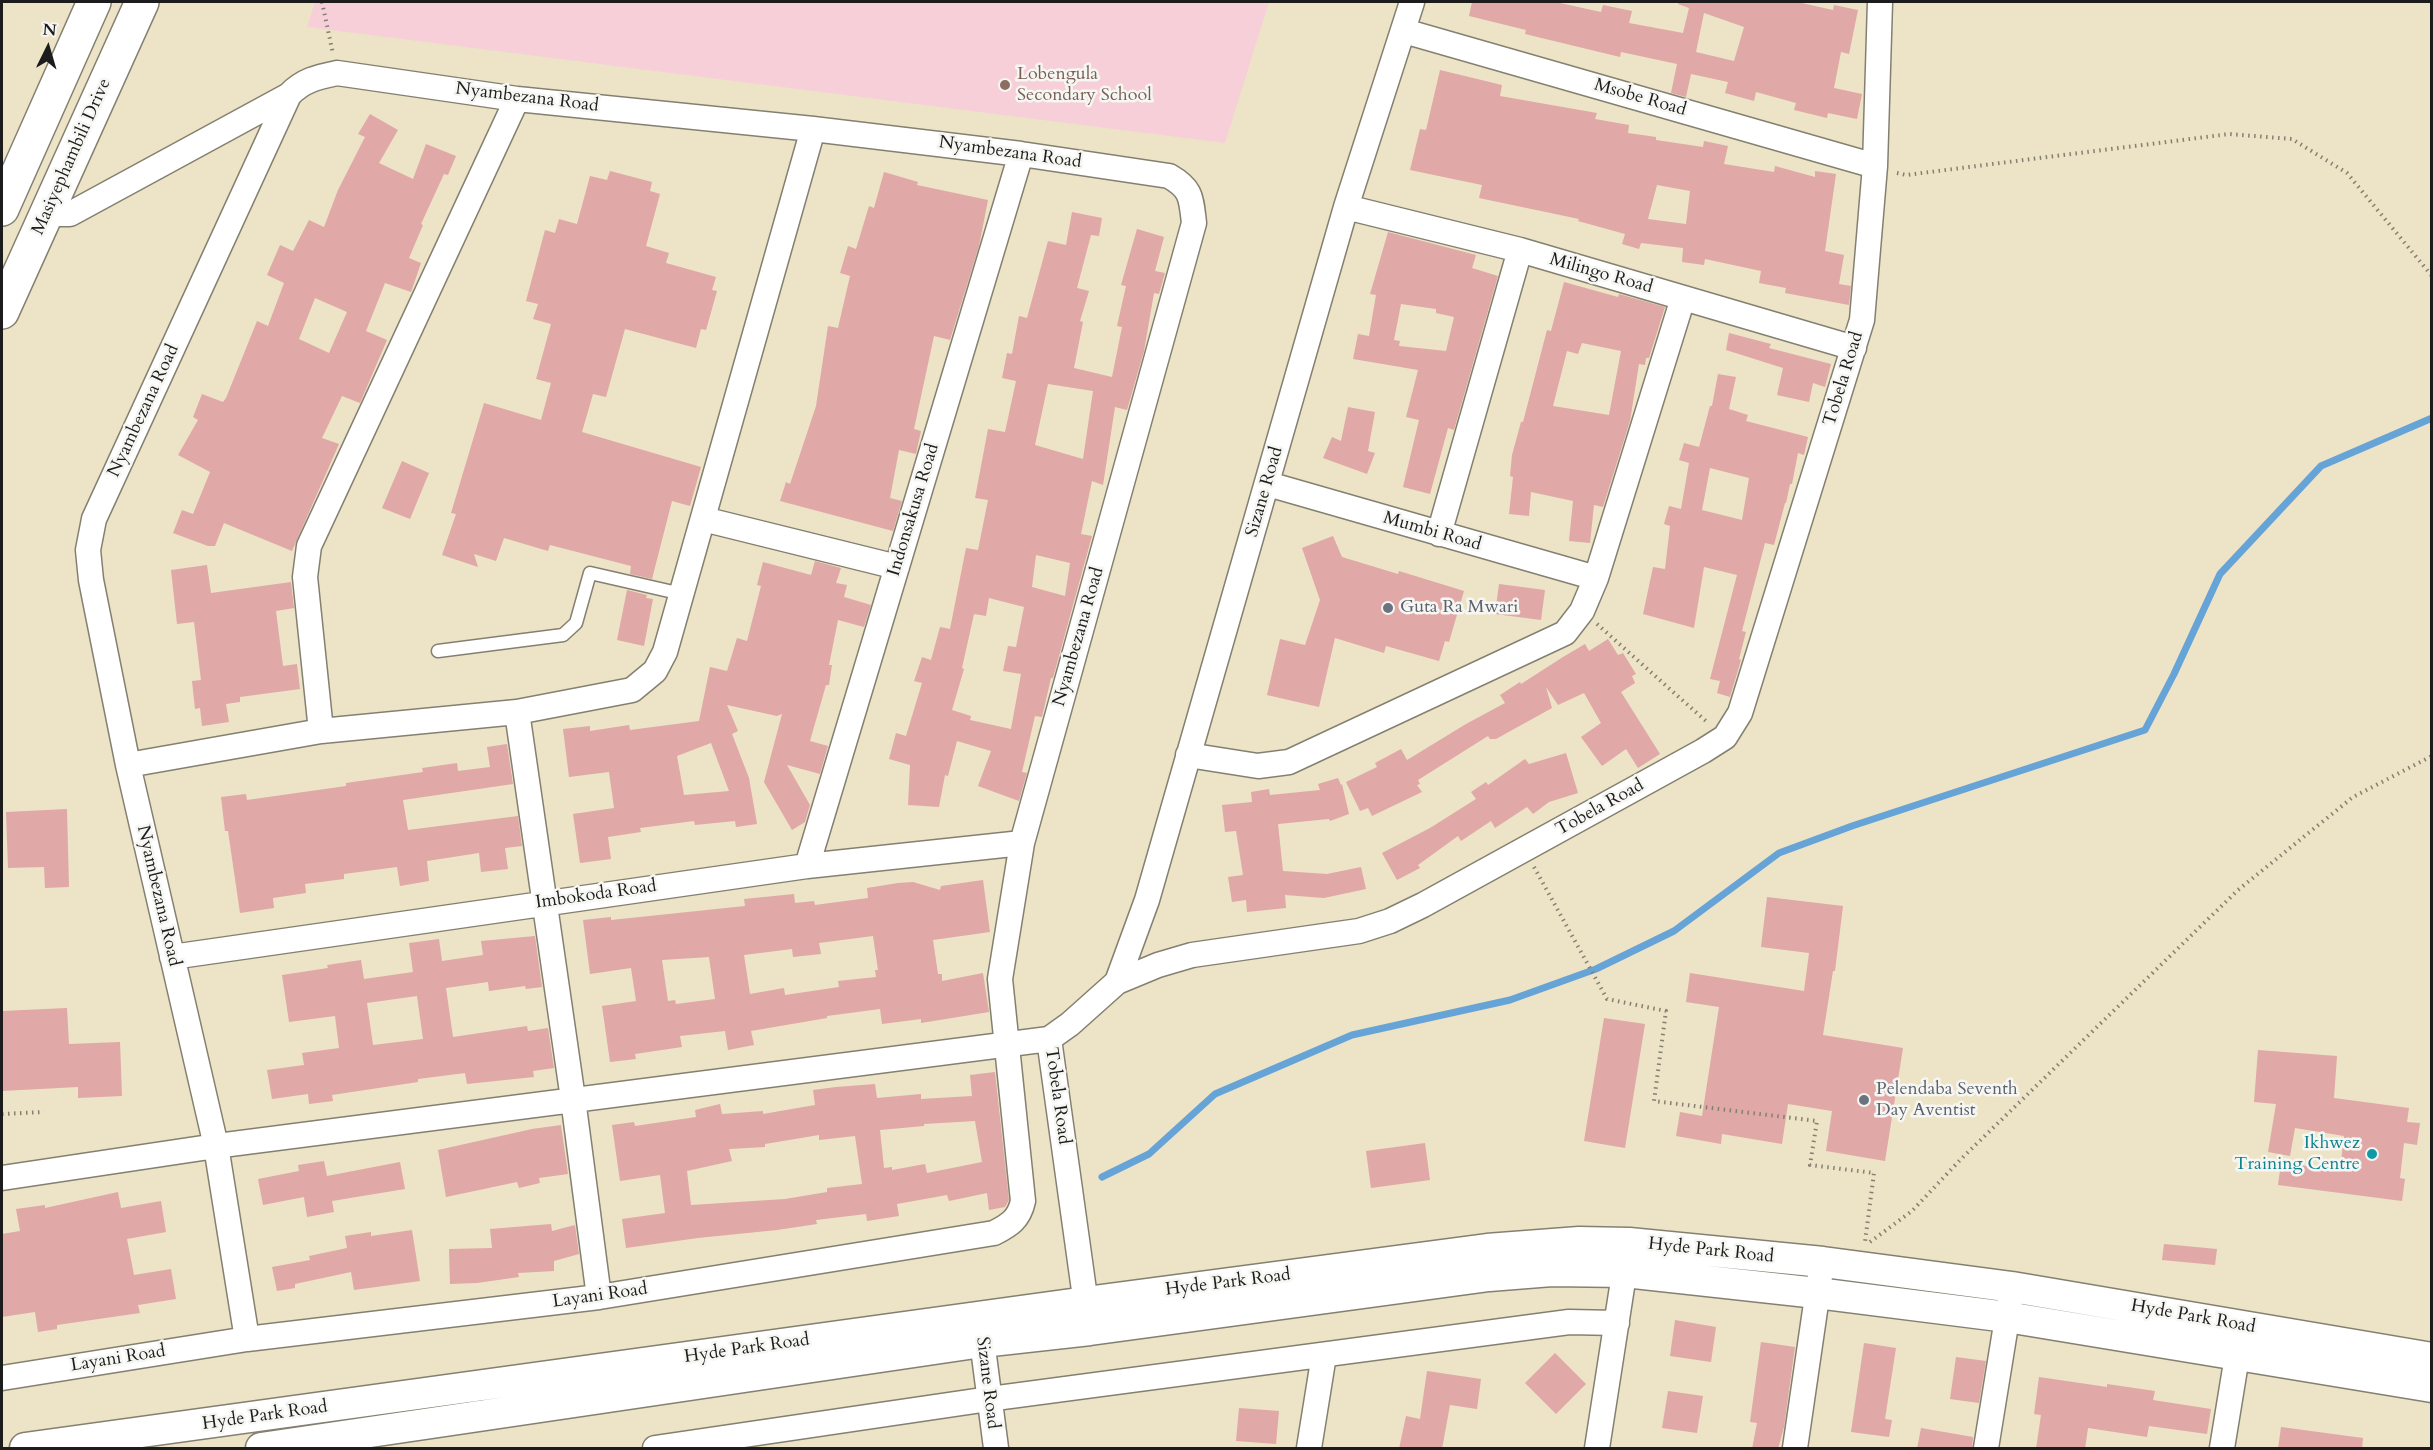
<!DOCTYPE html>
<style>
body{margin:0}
#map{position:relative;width:2433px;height:1450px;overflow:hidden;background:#ede3c6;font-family:Cardo,serif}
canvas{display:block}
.frame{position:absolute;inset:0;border:3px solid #1c1c1c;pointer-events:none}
.north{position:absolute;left:18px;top:18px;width:60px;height:60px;-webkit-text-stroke:4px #f6f6f2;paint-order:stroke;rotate:5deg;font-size:16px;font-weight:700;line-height:24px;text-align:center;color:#1c1c1c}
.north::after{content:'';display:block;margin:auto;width:21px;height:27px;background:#1c1c1c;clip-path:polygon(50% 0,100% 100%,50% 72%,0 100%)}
</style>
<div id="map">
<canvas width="2433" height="1450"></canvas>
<div class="frame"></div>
<div class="north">N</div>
</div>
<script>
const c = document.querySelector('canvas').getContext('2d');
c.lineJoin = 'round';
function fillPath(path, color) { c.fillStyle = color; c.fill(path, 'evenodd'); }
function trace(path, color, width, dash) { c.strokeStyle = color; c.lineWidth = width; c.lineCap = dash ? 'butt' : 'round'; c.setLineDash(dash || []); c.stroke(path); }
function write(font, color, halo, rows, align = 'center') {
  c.font = font + ' Cardo,serif'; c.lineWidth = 5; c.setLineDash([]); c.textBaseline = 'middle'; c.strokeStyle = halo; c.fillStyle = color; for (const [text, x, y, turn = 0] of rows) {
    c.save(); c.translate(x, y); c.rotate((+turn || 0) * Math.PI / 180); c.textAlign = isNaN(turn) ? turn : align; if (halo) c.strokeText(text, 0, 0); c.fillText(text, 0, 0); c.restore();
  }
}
fillPath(new Path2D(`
 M 315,2 L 1269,2 L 1225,143 L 307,27 Z`), '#f6cfd8');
trace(new Path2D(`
 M 1102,1177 L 1149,1154 L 1215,1094 L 1352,1035 L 1510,1000 L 1596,969 L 1674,931 L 1779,853 L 1852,826 L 2145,730 L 2174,674 L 2220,574 L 2321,466 L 2432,418`), '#66a3d7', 7);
fillPath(new Path2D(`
 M 1472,2 L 1560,2 L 1560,3 L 1601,12 L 1603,5 L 1632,11 L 1629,23 L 1683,33 L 1689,8 L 1678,4 L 1679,2 L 1797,2 L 1833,10 L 1834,5 L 1858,10 L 1849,54 L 1841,52 L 1834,88 L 1862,94 L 1857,119 L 1828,113 L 1827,118 L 1794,110 L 1796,103 L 1756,92 L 1754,101 L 1725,93 L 1728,82 L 1691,74 L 1686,97 L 1671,93 L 1677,64 L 1621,52 L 1620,57 L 1525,34 L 1526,30 L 1469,16 ZM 1704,13 L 1744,27 L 1734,61 L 1696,52 Z
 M 1440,70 L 1502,85 L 1500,96 L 1597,113 L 1595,119 L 1629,125 L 1628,133 L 1656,137 L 1656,140 L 1703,147 L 1704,141 L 1728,146 L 1724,164 L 1774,172 L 1775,166 L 1815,177 L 1815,171 L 1836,174 L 1825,251 L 1844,255 L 1839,284 L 1851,286 L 1849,305 L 1785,293 L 1786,288 L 1759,283 L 1761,271 L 1705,259 L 1704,265 L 1682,262 L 1683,248 L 1641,243 L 1639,249 L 1622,244 L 1625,234 L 1578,221 L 1579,219 L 1479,198 L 1482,185 L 1410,170 L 1420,129 L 1426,130 ZM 1657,185 L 1690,191 L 1686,224 L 1648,219 Z
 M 370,114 L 398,130 L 379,163 L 413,179 L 426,144 L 456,156 L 448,175 L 444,174 L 421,224 L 423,225 L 409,258 L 421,263 L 411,292 L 385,283 L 366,331 L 387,340 L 360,403 L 342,396 L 322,438 L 339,444 L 292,551 L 224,523 L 215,546 L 208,546 L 173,533 L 182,510 L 193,514 L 210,472 L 178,455 L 198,420 L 193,417 L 202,394 L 223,402 L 226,398 L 257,321 L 268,326 L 284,283 L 267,275 L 280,245 L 293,251 L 309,220 L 324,227 L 338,190 L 365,137 L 358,134 ZM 315,298 L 347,312 L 329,353 L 299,339 Z
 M 610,171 L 652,182 L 650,191 L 660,194 L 646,246 L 669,253 L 666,263 L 716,277 L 712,290 L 717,291 L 706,330 L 701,329 L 696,348 L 625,329 L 606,397 L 593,394 L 582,432 L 701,467 L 690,506 L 672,501 L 652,579 L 630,574 L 631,566 L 550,545 L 548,551 L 504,538 L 496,561 L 474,554 L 478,567 L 442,555 L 456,514 L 451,513 L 484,403 L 541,420 L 551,383 L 536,379 L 551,324 L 533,319 L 538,304 L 526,301 L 545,230 L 555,233 L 559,219 L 577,224 L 590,176 L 607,180 Z
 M 884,172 L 918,182 L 917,185 L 988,200 L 979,246 L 950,340 L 934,336 L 914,429 L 921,431 L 916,454 L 899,450 L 890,498 L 902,501 L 893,531 L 780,501 L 786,482 L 790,484 L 816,406 L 828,326 L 838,328 L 850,276 L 840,273 L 848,246 L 856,249 L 869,206 L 874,208 Z
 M 1072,212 L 1102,218 L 1099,236 L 1091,235 L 1077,288 L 1089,291 L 1080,321 L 1083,322 L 1074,368 L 1112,377 L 1122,327 L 1117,326 L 1126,286 L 1121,285 L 1137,229 L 1164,237 L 1155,271 L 1165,273 L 1159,294 L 1154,293 L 1144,351 L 1127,410 L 1115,407 L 1103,485 L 1092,481 L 1081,534 L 1092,536 L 1053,678 L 1051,678 L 1042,717 L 1035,716 L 1022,772 L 1027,773 L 1019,801 L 978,786 L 991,751 L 957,741 L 948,776 L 945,775 L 939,807 L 908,805 L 910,765 L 889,759 L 896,733 L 906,736 L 922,683 L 914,681 L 922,657 L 931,660 L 940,627 L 950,629 L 966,548 L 978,550 L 988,500 L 975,498 L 988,429 L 1005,432 L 1016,381 L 1002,378 L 1007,353 L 1012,354 L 1019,316 L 1027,318 L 1048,241 L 1066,245 ZM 1048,384 L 1093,391 L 1083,459 L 1035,445 ZM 1036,555 L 1070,563 L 1065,596 L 1032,587 ZM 989,598 L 1024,607 L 1016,647 L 1008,646 L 1003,671 L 1021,674 L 1011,729 L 970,720 L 971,716 L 952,710 L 964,669 L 962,668 L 974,614 L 986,616 Z
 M 1388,232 L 1476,255 L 1472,268 L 1498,276 L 1454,430 L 1448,428 L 1430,494 L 1403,487 L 1419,420 L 1406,417 L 1418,370 L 1353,359 L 1358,334 L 1369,336 L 1376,295 L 1370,294 ZM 1401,304 L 1436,309 L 1436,313 L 1454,317 L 1446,351 L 1399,346 L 1400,341 L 1394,340 Z
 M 1564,282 L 1618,297 L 1619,294 L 1665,307 L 1649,358 L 1646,358 L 1645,365 L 1639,364 L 1630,421 L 1603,507 L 1594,505 L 1590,543 L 1569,541 L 1573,501 L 1531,492 L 1529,516 L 1509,514 L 1513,477 L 1510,476 L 1512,455 L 1521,422 L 1523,422 L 1547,330 L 1551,331 ZM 1582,343 L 1621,351 L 1609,415 L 1553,406 L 1567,351 L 1578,354 Z
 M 1729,333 L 1771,344 L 1769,348 L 1831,364 L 1825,387 L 1813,383 L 1809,402 L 1777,395 L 1783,368 L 1726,350 Z
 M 1718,374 L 1736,377 L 1729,409 L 1748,415 L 1746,421 L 1808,437 L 1804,455 L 1798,453 L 1792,484 L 1790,484 L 1786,503 L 1785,503 L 1774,545 L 1765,543 L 1742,631 L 1746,632 L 1739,659 L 1741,660 L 1730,697 L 1717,693 L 1720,681 L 1710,679 L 1737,575 L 1704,567 L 1694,628 L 1643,614 L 1653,567 L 1665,569 L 1670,526 L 1664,524 L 1669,506 L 1681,509 L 1689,463 L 1679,460 L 1684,443 L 1699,447 L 1710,406 L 1712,406 ZM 1710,468 L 1749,478 L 1742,520 L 1702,510 Z
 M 1348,407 L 1375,412 L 1368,451 L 1375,453 L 1367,474 L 1323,458 L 1332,437 L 1341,441 Z
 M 402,461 L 429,473 L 410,519 L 382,508 Z
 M 1333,536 L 1342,557 L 1398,574 L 1399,571 L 1464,591 L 1449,642 L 1445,641 L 1439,661 L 1386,646 L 1384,653 L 1335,638 L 1319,707 L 1267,695 L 1280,639 L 1305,645 L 1320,600 L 1302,548 Z
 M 815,561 L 841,568 L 836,583 L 847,585 L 844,597 L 871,605 L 864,627 L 838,620 L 829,665 L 832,665 L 829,685 L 826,685 L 810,741 L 828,746 L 820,774 L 787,765 L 810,805 L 805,822 L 792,830 L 764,782 L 782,714 L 777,716 L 727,705 L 738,731 L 732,734 L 749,778 L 757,824 L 736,827 L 735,821 L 695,825 L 694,821 L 640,828 L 641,832 L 608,837 L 611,859 L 580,863 L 573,814 L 614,808 L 609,772 L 569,777 L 563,729 L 590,726 L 590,731 L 629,725 L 630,730 L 699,721 L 710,667 L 727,671 L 737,638 L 747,641 L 761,586 L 757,585 L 763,562 L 811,575 ZM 711,743 L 729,791 L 684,795 L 677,756 Z
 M 207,565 L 211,593 L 291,582 L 294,608 L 276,611 L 283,666 L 297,664 L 300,689 L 240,697 L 240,702 L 226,704 L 229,722 L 202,726 L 200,708 L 195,709 L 192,681 L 201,680 L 194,622 L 177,624 L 171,570 Z
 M 1499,584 L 1545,590 L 1541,620 L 1495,614 Z
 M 627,590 L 647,595 L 646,598 L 653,599 L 644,646 L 617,640 Z
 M 1608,639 L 1618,655 L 1623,653 L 1636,674 L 1632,676 L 1635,683 L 1621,692 L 1660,754 L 1638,768 L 1626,749 L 1602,766 L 1581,737 L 1601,723 L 1584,693 L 1558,705 L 1546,687 L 1552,708 L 1496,739 L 1490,739 L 1488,736 L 1418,780 L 1420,784 L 1417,785 L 1422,792 L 1372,816 L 1368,808 L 1360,811 L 1346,782 L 1377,767 L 1375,763 L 1401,749 L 1407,760 L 1466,724 L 1505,703 L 1500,695 L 1520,682 L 1521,684 L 1563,657 L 1585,644 L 1589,651 Z
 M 507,744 L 513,784 L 403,800 L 408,830 L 518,816 L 522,846 L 505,848 L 508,869 L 481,872 L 479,853 L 427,861 L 429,881 L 400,886 L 397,867 L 344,874 L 344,879 L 305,884 L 306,893 L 273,898 L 274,908 L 240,913 L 228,831 L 225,831 L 221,797 L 246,794 L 247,800 L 346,786 L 346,783 L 423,772 L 422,768 L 457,763 L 458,771 L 490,767 L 487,747 Z
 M 1566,753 L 1578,793 L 1549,802 L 1533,814 L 1527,807 L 1495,828 L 1491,821 L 1461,841 L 1458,836 L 1418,865 L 1420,868 L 1397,880 L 1382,853 L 1430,828 L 1476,799 L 1471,792 L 1486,782 L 1488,785 L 1525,759 L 1529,764 Z
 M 1338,778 L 1341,785 L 1342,784 L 1349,814 L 1330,821 L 1329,819 L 1278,824 L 1283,871 L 1327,874 L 1361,867 L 1366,889 L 1324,898 L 1285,895 L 1286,908 L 1247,912 L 1246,900 L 1232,902 L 1228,877 L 1243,875 L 1236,831 L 1225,832 L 1222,805 L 1252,802 L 1251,792 L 1269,789 L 1270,795 L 1320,790 L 1318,784 Z
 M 67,809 L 69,887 L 45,888 L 44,867 L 8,868 L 6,812 Z
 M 983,880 L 990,932 L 933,940 L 938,974 L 942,974 L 942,981 L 983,973 L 989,1012 L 921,1023 L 921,1019 L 882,1024 L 880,1009 L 827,1016 L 827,1018 L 751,1031 L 754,1045 L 728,1050 L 725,1031 L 680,1036 L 682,1047 L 635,1054 L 636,1059 L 610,1062 L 602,1006 L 636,1001 L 631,968 L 590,974 L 583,920 L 611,917 L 611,920 L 745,906 L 744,899 L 794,894 L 795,903 L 814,901 L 815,905 L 868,898 L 867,888 L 898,883 L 913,882 L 940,890 L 941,886 ZM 873,936 L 878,970 L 875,970 L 876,977 L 838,981 L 839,987 L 785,995 L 784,988 L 750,994 L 744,955 L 792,949 L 793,957 L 821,954 L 819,943 ZM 709,957 L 715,999 L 676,1004 L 675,1000 L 668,1001 L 662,960 Z
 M 1767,897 L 1843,906 L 1835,971 L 1833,971 L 1823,1035 L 1903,1048 L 1885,1161 L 1826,1151 L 1832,1111 L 1788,1104 L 1782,1144 L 1722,1134 L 1721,1144 L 1676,1136 L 1680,1112 L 1702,1116 L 1719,1007 L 1686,1002 L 1690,973 L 1804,991 L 1809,953 L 1761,947 Z
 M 535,936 L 542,987 L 526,989 L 525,986 L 489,991 L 488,982 L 446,988 L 453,1037 L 527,1026 L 528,1031 L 548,1028 L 554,1068 L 533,1071 L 534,1077 L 467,1084 L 465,1073 L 418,1079 L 418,1082 L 332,1095 L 333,1101 L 309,1104 L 308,1094 L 272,1099 L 267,1070 L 304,1065 L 302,1053 L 339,1048 L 335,1016 L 289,1022 L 282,975 L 328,968 L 327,965 L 361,960 L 364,979 L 413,972 L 409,943 L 439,939 L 442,961 L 483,955 L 481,941 ZM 417,996 L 423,1039 L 373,1045 L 367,1003 Z
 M 67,1008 L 69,1044 L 120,1042 L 122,1096 L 78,1098 L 78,1087 L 2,1091 L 2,1011 Z
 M 1604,1018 L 1645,1024 L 1625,1148 L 1584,1141 Z
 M 2258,1050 L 2337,1056 L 2334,1098 L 2409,1108 L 2407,1122 L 2420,1123 L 2417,1145 L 2404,1143 L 2400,1178 L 2405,1179 L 2402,1201 L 2278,1185 L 2281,1163 L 2340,1170 L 2344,1136 L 2295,1128 L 2290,1156 L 2268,1152 L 2276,1104 L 2254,1102 Z
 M 995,1072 L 1009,1200 L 1005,1207 L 989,1210 L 987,1193 L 949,1201 L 947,1195 L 897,1204 L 899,1216 L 867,1221 L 866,1214 L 816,1220 L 817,1224 L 777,1230 L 698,1238 L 626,1248 L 622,1219 L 665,1213 L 660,1175 L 620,1181 L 612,1125 L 634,1122 L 635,1126 L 696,1117 L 695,1110 L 720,1104 L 722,1114 L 763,1111 L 763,1114 L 815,1105 L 813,1090 L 836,1087 L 875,1084 L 877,1098 L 921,1094 L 921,1099 L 972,1096 L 970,1075 ZM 975,1121 L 982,1162 L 927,1173 L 925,1164 L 892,1170 L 892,1167 L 884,1168 L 880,1130 L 924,1126 L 924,1124 ZM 819,1135 L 819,1140 L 855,1136 L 862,1184 L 827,1188 L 827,1192 L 785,1199 L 691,1205 L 687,1171 L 732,1161 L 729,1149 L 765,1147 L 765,1144 Z
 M 561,1125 L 568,1174 L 539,1178 L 540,1183 L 519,1188 L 517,1182 L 446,1197 L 438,1150 L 532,1129 Z
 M 1425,1143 L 1430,1180 L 1371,1188 L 1366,1151 Z
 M 324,1161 L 327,1176 L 400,1162 L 405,1189 L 332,1201 L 334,1212 L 307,1217 L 304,1197 L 263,1205 L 258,1179 L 299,1171 L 298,1165 Z
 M 118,1192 L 121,1208 L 161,1201 L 166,1232 L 127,1239 L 134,1275 L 171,1269 L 176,1299 L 138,1305 L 140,1313 L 57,1325 L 57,1329 L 38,1332 L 35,1312 L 2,1317 L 2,1234 L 20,1231 L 16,1209 L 45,1205 L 45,1208 Z
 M 551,1224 L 552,1231 L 575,1225 L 579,1254 L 554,1261 L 554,1271 L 518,1273 L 519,1277 L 477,1283 L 450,1284 L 449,1249 L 492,1248 L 490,1229 Z
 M 412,1230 L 420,1281 L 354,1290 L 351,1272 L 295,1284 L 295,1288 L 277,1291 L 272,1267 L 310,1260 L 309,1256 L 347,1248 L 345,1236 L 371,1232 L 371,1236 Z
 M 2164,1244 L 2217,1249 L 2215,1265 L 2162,1260 Z
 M 1675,1320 L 1716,1327 L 1711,1362 L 1670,1356 Z
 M 1761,1342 L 1795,1347 L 1784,1427 L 1778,1449 L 1752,1449 L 1757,1423 L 1750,1422 Z
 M 1864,1343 L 1896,1348 L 1885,1419 L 1892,1420 L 1889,1437 L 1851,1432 Z
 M 1555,1353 L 1586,1384 L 1556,1414 L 1525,1383 Z
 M 1956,1357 L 1986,1361 L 1979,1403 L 1950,1399 Z
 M 1427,1371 L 1481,1379 L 1477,1409 L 1450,1405 L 1442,1449 L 1399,1449 L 1406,1416 L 1420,1419 Z
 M 2039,1377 L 2107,1387 L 2107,1384 L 2155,1391 L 2153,1400 L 2211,1409 L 2207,1434 L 2149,1426 L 2147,1437 L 2088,1428 L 2085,1449 L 2036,1449 L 2041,1415 L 2034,1414 Z
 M 1668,1391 L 1703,1396 L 1697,1433 L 1662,1428 Z
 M 1239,1408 L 1279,1411 L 1276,1444 L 1236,1441 Z
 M 2281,1427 L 2363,1438 L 2362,1449 L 2278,1449 Z
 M 1921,1428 L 1973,1437 L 1972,1449 L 1917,1449 Z`), '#e0a8a6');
const service = new Path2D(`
 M 438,651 L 563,635 L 576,623 L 590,573 L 682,594`);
const minor = new Path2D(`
 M 1404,31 L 1875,166
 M 1346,207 L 1520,250 L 1854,348
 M 47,211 L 58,214 L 70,214 L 289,95
 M 1268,484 L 1596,578
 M 703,519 L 897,567
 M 1439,534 L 1520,250
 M 517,712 L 573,1099 L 599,1297
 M 321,731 L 305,577 L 309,546 L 517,99
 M 1188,755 L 1258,766 L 1289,762 L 1565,633 L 1582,611 L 1596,578 L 1683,298
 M 128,765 L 321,731 L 517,712 L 632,690 L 655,671 L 665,652 L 813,129
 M 807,866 L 1021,154
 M 172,957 L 807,866 L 1022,843
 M 1117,982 L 1147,900 L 1346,207 L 1412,2
 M 2,1178 L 216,1146 L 1049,1039
 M 1088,1319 L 1049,1039 L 1070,1024 L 1117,982 L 1158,965 L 1192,955 L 1359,931 L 1390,921 L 1423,905 L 1703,751 L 1725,737 L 1740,713 L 1862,320 L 1875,166 L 1880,2
 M 980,1325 L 996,1448
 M 2,1378 L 247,1339 L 599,1297 L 994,1233 C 1010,1225 1019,1219 1023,1201 L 1000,979 L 1022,843 L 1194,223 C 1191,198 1192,189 1169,176 L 1021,154 L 813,129 L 517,99 L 337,73 C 318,77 303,80 289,95 L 94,519 L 88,550 L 91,580 L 128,765 L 216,1146 L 247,1339
 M 655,1448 L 989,1399 L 1569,1322 L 1617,1323
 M 1309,1448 L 1324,1355
 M 1597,1448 L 1627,1255
 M 1795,1448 L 1820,1276
 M 1986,1448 L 2010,1300
 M 2222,1448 L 2240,1338`);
const tertiary = new Path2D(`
 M 25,1448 L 1086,1302 L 1487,1249 L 1579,1242 L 1629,1243 L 1823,1262 L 2012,1287 L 2432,1358
 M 261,1448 L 982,1342 L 1090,1330 L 1489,1276 L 1552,1271 L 1625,1272 L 1817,1293 L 2007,1317 L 2432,1387`);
const primary = new Path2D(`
 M 2,209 L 94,2
 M 2,312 L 142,2`);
trace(service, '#848071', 15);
trace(minor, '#848071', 27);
trace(tertiary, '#848071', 33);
trace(primary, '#848071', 36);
trace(new Path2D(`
 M 322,2 L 333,54
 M 1897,173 L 1906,175 L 2229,134 L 2292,139 L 2347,173 L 2432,276
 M 1597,624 L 1708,723
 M 1534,867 L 1607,999 L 1666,1011 L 1654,1101 L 1817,1121 L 1810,1165 L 1874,1173 L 1865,1242
 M 2,1114 L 44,1112
 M 1870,1242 L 1912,1211 L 1961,1159 L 2238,890 L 2353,797 L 2432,756`), '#848071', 4, [1.5, 4.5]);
trace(service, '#fff', 12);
trace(minor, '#fff', 24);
trace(tertiary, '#fff', 30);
trace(primary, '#fff', 33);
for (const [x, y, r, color] of [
 [1005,85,6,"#8d6e63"],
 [1388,608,6,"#6b7280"],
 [1864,1100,6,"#6b7280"],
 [2372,1154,6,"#0f9aa8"]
]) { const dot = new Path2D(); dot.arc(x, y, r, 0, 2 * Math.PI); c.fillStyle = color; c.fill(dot); trace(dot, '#f6f6f2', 2); }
write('18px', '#785e54', '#f6f6f2', [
 ["Lobengula",1017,75],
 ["Secondary School",1017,96]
], 'left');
write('18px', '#1c1c1c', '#f6f6f2', [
 ["Nyambezana Road",527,98,7],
 ["Msobe Road",1640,98,16],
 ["Nyambezana Road",1010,153,8],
 ["Masiyephambili Drive",72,157,-66],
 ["Milingo Road",1601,274,16],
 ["Tobela Road",1844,379,-73],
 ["Nyambezana Road",144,411,-65],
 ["Sizane Road",1265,492,-74],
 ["Indonsakusa Road",914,510,-73],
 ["Mumbi Road",1432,532,16],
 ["Nyambezana Road",1079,637,-74],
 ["Tobela Road",1600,808,-29],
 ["Imbokoda Road",596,895,-8],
 ["Nyambezana Road",158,896,77],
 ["Tobela Road",1057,1096,82],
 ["Hyde Park Road",1711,1251,6],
 ["Hyde Park Road",1228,1283,-7],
 ["Layani Road",600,1296,-8],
 ["Hyde Park Road",2193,1317,10],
 ["Hyde Park Road",747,1349,-8],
 ["Layani Road",118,1359,-9],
 ["Sizane Road",987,1383,83],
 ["Hyde Park Road",265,1416,-8]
]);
write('18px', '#5b616d', '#f6f6f2', [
 ["Guta Ra Mwari",1400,608],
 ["Pelendaba Seventh",1876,1090],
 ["Day Aventist",1876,1111]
], 'left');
write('18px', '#0d838f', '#f6f6f2', [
 ["Ikhwez",2360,1144],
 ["Training Centre",2360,1165]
], 'right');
</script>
